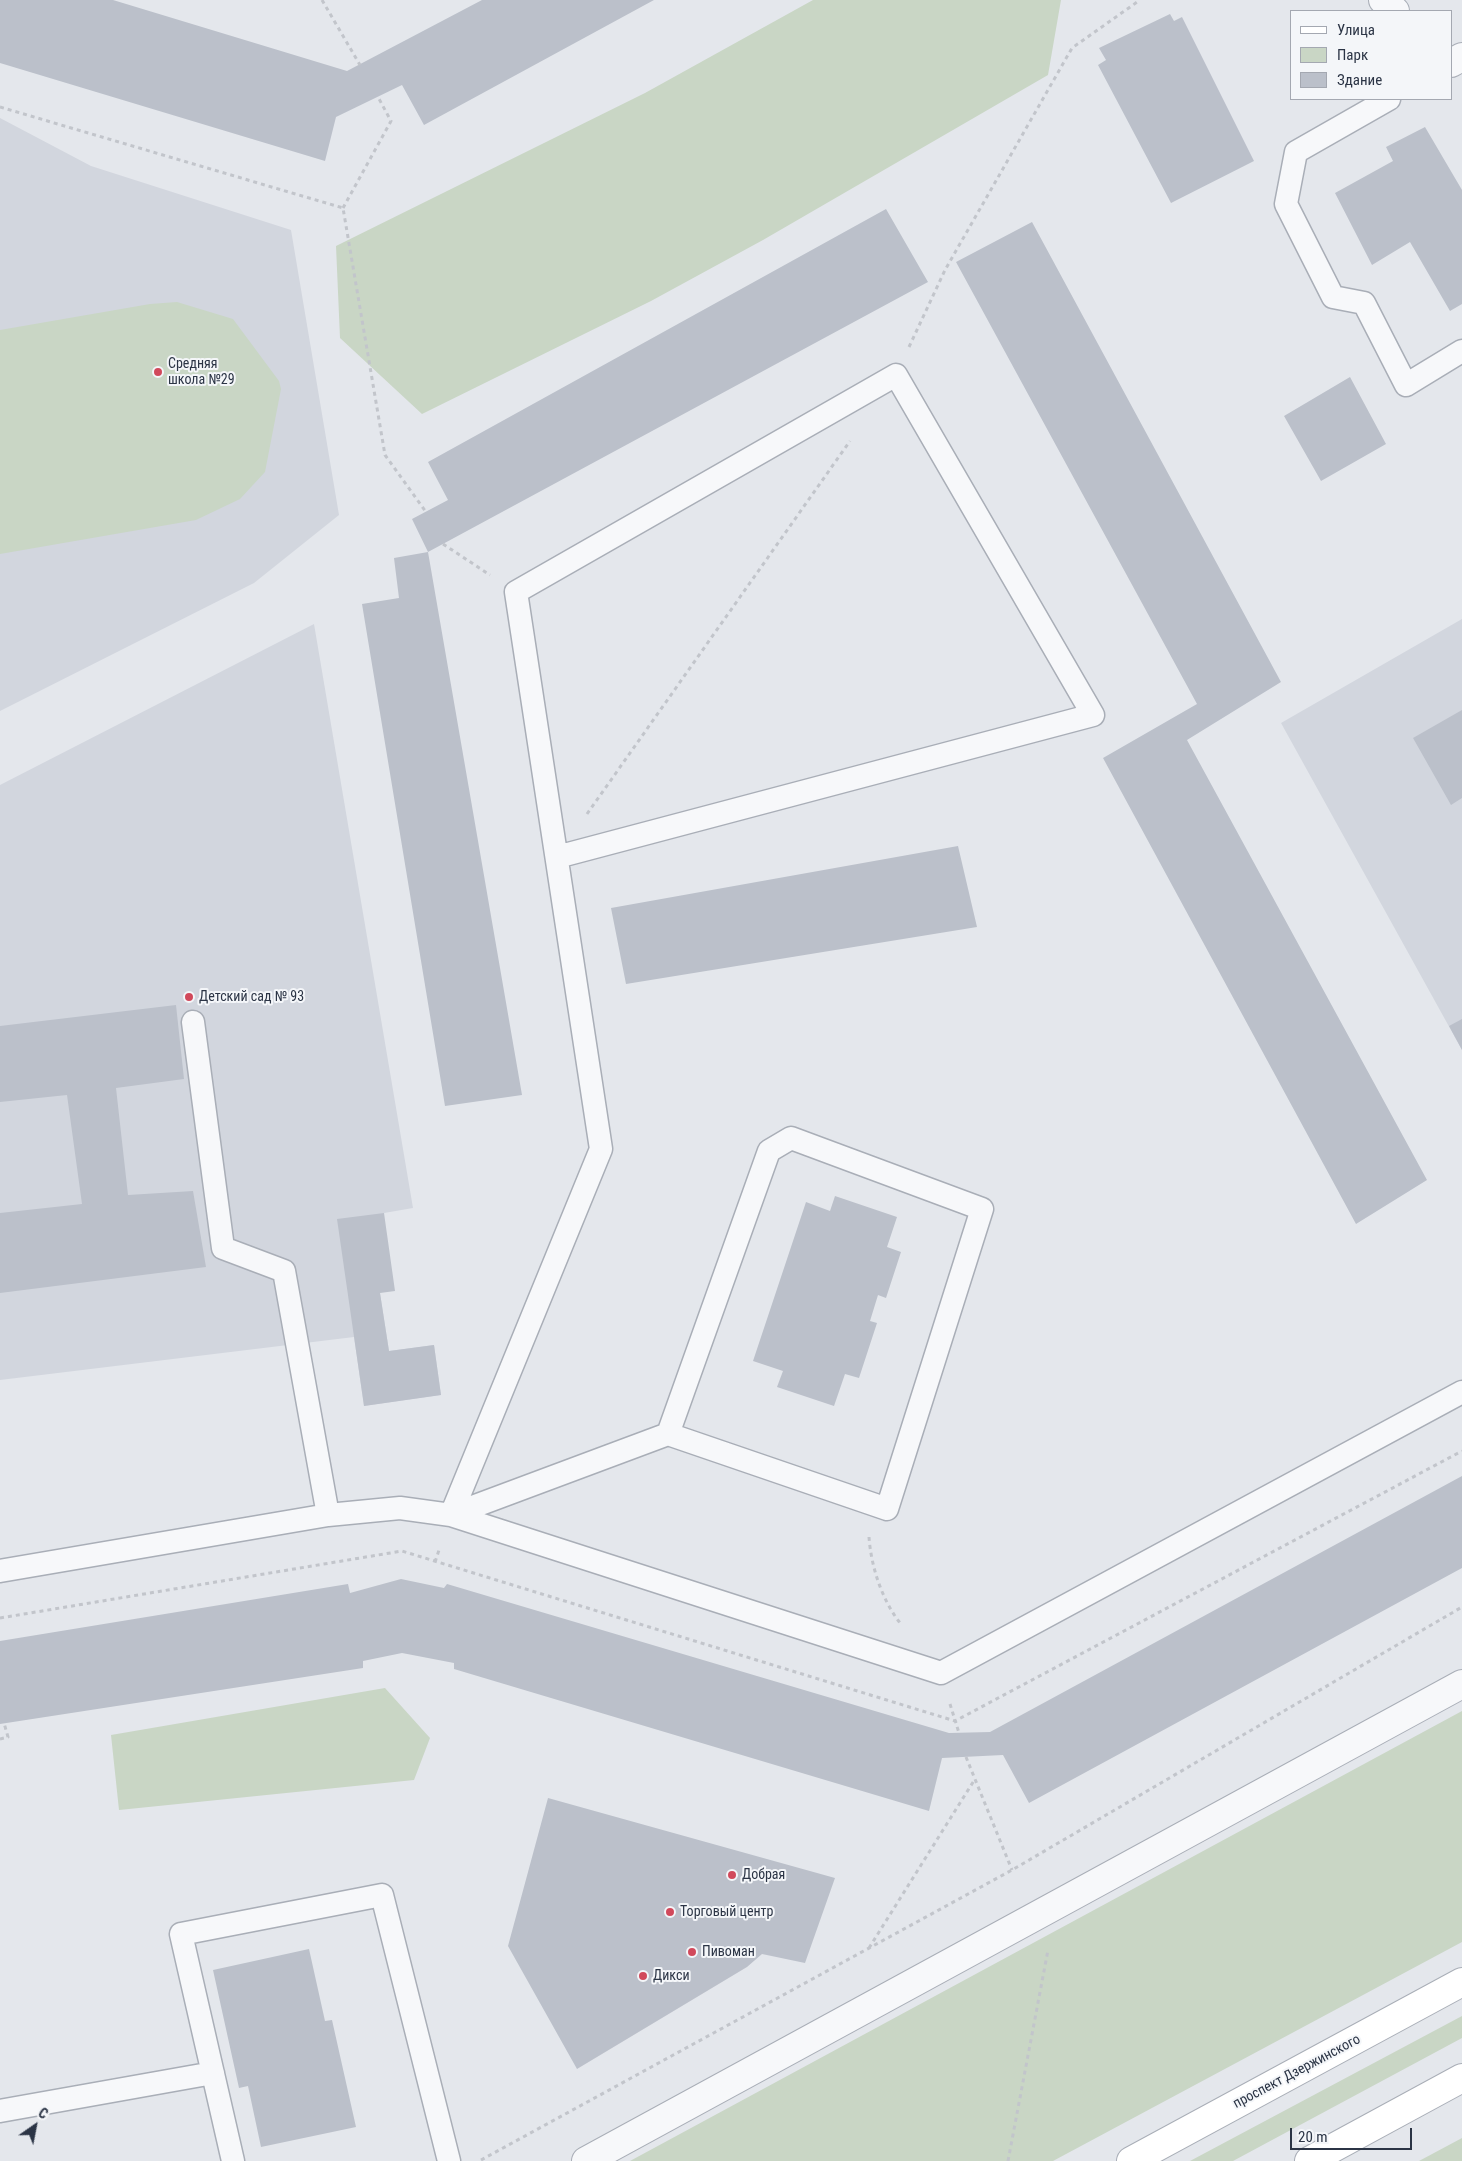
<!DOCTYPE html>
<meta charset="utf-8">
<style>
body{margin:0}
#map{position:relative;width:1462px;height:2161px;overflow:hidden;background:#e4e7ec;font-family:"Roboto Condensed",sans-serif}
canvas{display:block}
.legend{position:absolute;left:1290px;top:10px;width:162px;height:90px;box-sizing:border-box;background:#f4f6f9;border:1px solid #a4a8b1;margin:0;padding:6px 9px;list-style:none;font-size:15px;color:#2b3445}
.legend li{display:flex;align-items:center;gap:10px;height:25px}
.legend b{width:25px;border:1px solid #a4a8b1}
.north{position:absolute;left:10px;top:2101px;width:50px;height:50px;-webkit-text-stroke:4px #f4f6f9;paint-order:stroke;rotate:33deg;font-size:14px;font-weight:700;line-height:20px;text-align:center;color:#2b3445}
.north::after{content:'';display:block;margin:auto;width:18px;height:22px;background:#2b3445;clip-path:polygon(50% 0,100% 100%,50% 72%,0 100%)}
.scale{position:absolute;left:1290px;top:2128px;width:122px;height:22px;box-sizing:border-box;border:2px solid #2b3445;border-top:0;padding-left:6px;font-size:15px;line-height:18px;white-space:nowrap;color:#2b3445;-webkit-text-stroke:4px #f4f6f9;paint-order:stroke}
</style>
<div id="map">
<canvas width="1462" height="2161"></canvas>
<ul class="legend">
<li><b style="height:6px;background:#fff"></b>Улица</li>
<li><b style="height:14px;background:#c9d6c5"></b>Парк</li>
<li><b style="height:14px;background:#bbc0ca"></b>Здание</li>
</ul>
<div class="north">С</div>
<div class="scale">20 m</div>
</div>
<script>
const c = document.querySelector('canvas').getContext('2d');
c.lineJoin = 'round';
function fillPath(path, color) { c.fillStyle = color; c.fill(path, 'evenodd'); }
function trace(path, color, width, dash) { c.strokeStyle = color; c.lineWidth = width; c.lineCap = dash ? 'butt' : 'round'; c.setLineDash(dash || []); c.stroke(path); }
function write(font, color, halo, rows, align = 'center') {
  c.font = font + ' "Roboto Condensed",sans-serif'; c.lineWidth = 4; c.setLineDash([]); c.textBaseline = 'middle'; c.strokeStyle = halo; c.fillStyle = color; for (const [text, x, y, turn = 0] of rows) {
    c.save(); c.translate(x, y); c.rotate((+turn || 0) * Math.PI / 180); c.textAlign = isNaN(turn) ? turn : align; if (halo) c.strokeText(text, 0, 0); c.fillText(text, 0, 0); c.restore();
  }
}
fillPath(new Path2D(`
 M 0,118 L 91,166 L 291,230 L 339,515 L 254,583 L 0,711 Z
 M 1462,619 L 1462,1050 L 1281,723 Z
 M 314,624 L 413,1208 L 384,1213 L 380,1293 L 389,1351 L 434,1345 L 441,1395 L 364,1406 L 354,1337 L 0,1380 L 0,785 Z`), '#d2d6de');
fillPath(new Path2D(`
 M 813,0 L 1061,0 L 1048,75 L 763,240 L 651,301 L 422,414 L 340,338 L 336,246 L 645,93 Z
 M 177,302 L 233,319 L 279,381 L 281,389 L 265,472 L 240,499 L 196,520 L 0,554 L 0,330 L 150,304 Z
 M 385,1688 L 430,1738 L 414,1780 L 119,1810 L 111,1735 Z
 M 1462,1711 L 1462,1942 L 1053,2161 L 630,2161 Z
 M 1462,2016 L 1462,2038 L 1233,2161 L 1190,2161 Z
 M 1462,2138 L 1462,2161 L 1419,2161 Z`), '#c9d6c5');
fillPath(new Path2D(`
 M 0,0 L 113,0 L 347,71 L 482,0 L 654,0 L 424,125 L 402,85 L 336,117 L 325,161 L 0,63 Z
 M 1170,14 L 1174,21 L 1182,17 L 1254,161 L 1171,203 L 1098,65 L 1106,60 L 1099,48 Z
 M 1425,127 L 1462,190 L 1462,304 L 1450,311 L 1410,242 L 1372,265 L 1335,193 L 1393,161 L 1386,147 Z
 M 886,209 L 928,282 L 428,552 L 412,519 L 448,500 L 428,462 Z
 M 1032,222 L 1281,682 L 1187,740 L 1427,1180 L 1356,1224 L 1103,758 L 1197,704 L 956,262 Z
 M 1350,377 L 1386,444 L 1321,481 L 1284,416 Z
 M 428,552 L 522,1095 L 445,1106 L 362,604 L 399,598 L 394,558 Z
 M 1462,710 L 1462,798 L 1451,805 L 1413,738 Z
 M 958,846 L 977,927 L 626,984 L 611,908 Z
 M 176,1005 L 184,1079 L 116,1088 L 128,1195 L 193,1191 L 206,1267 L 0,1293 L 0,1213 L 82,1204 L 67,1095 L 0,1102 L 0,1026 Z
 M 1462,1019 L 1462,1050 L 1449,1026 Z
 M 835,1196 L 897,1217 L 887,1247 L 901,1252 L 886,1298 L 878,1295 L 870,1321 L 877,1323 L 859,1378 L 845,1374 L 834,1406 L 777,1387 L 783,1371 L 753,1361 L 806,1202 L 830,1211 Z
 M 384,1213 L 395,1291 L 380,1293 L 389,1351 L 434,1345 L 441,1395 L 364,1406 L 337,1219 Z
 M 1462,1476 L 1462,1568 L 1029,1803 L 1003,1755 L 942,1758 L 929,1811 L 454,1669 L 454,1663 L 402,1653 L 363,1661 L 363,1668 L 0,1724 L 0,1641 L 348,1584 L 350,1593 L 401,1579 L 444,1588 L 447,1584 L 949,1733 L 990,1732 Z
 M 548,1798 L 835,1878 L 805,1963 L 762,1954 L 747,1967 L 577,2069 L 508,1946 Z
 M 309,1949 L 325,2021 L 332,2020 L 356,2127 L 261,2147 L 248,2086 L 239,2088 L 213,1970 Z`), '#bbc0ca');
const service = new Path2D(`
 M 1389,99 L 1296,152 L 1286,204 L 1333,297 L 1364,303 L 1406,385 L 1462,351
 M 193,1022 L 223,1248 L 284,1271 L 328,1515
 M 791,1138 L 982,1209 L 887,1509 L 668,1434 L 769,1151 Z
 M 451,1515 L 601,1149 L 516,592 L 896,375 L 1093,715 L 557,857
 M 451,1515 L 668,1434
 M 0,1571 L 328,1515 L 400,1508 L 451,1515 L 941,1673 L 1462,1392
 M 0,2111 L 213,2073
 M 233,2161 L 181,1934 L 382,1895 L 449,2161`);
const minor = new Path2D(`
 M 1383,0 L 1395,11
 M 1451,63 L 1462,57
 M 586,2161 L 1462,1684`);
const secondary = new Path2D(`
 M 1131,2161 L 1462,1982
 M 1309,2161 L 1462,2078`);
trace(service, '#a9aeb7', 25);
trace(minor, '#a9aeb7', 30);
trace(secondary, '#a9aeb7', 30);
trace(new Path2D(`
 M 322,0 L 360,65
 M 0,107 L 343,208 L 385,455 L 426,512
 M 343,208 L 391,121 L 378,97
 M 909,347 L 945,270 L 1072,48 L 1140,0
 M 443,544 L 490,575
 M 587,814 L 850,441
 M 869,1537 C 871,1566 882,1601 901,1624
 M 435,1562 L 440,1547
 M 0,1618 L 402,1551 L 955,1721 L 1462,1451
 M 950,1704 L 959,1733
 M 0,1739 L 8,1737 L 4,1723
 M 966,1757 L 1012,1870
 M 869,1948 L 975,1779
 M 481,2160 L 1012,1870 L 1462,1607
 M 1008,2161 L 1048,1950`), '#c2c5cb', 3, [4, 4]);
trace(service, '#f7f8fa', 22);
trace(minor, '#f7f8fa', 28);
trace(secondary, '#fff', 28);
for (const [x, y, r, color] of [
 [158,372,5,"#d1495b"],
 [189,997,5,"#d1495b"],
 [732,1875,5,"#d1495b"],
 [670,1912,5,"#d1495b"],
 [692,1952,5,"#d1495b"],
 [643,1976,5,"#d1495b"]
]) { const dot = new Path2D(); dot.arc(x, y, r, 0, 2 * Math.PI); c.fillStyle = color; c.fill(dot); trace(dot, '#f4f6f9', 2); }
write('14px', '#2b3445', '#f4f6f9', [
 ["Средняя",168,364],
 ["школа №29",168,380],
 ["Детский сад № 93",199,997],
 ["Добрая",742,1875],
 ["Торговый центр",680,1912],
 ["Пивоман",702,1952],
 ["Дикси",653,1976]
], 'left');
write('14px', '#2b3445', '#f4f6f9', [
 ["проспект Дзержинского",1297,2072,-28]
]);
</script>
